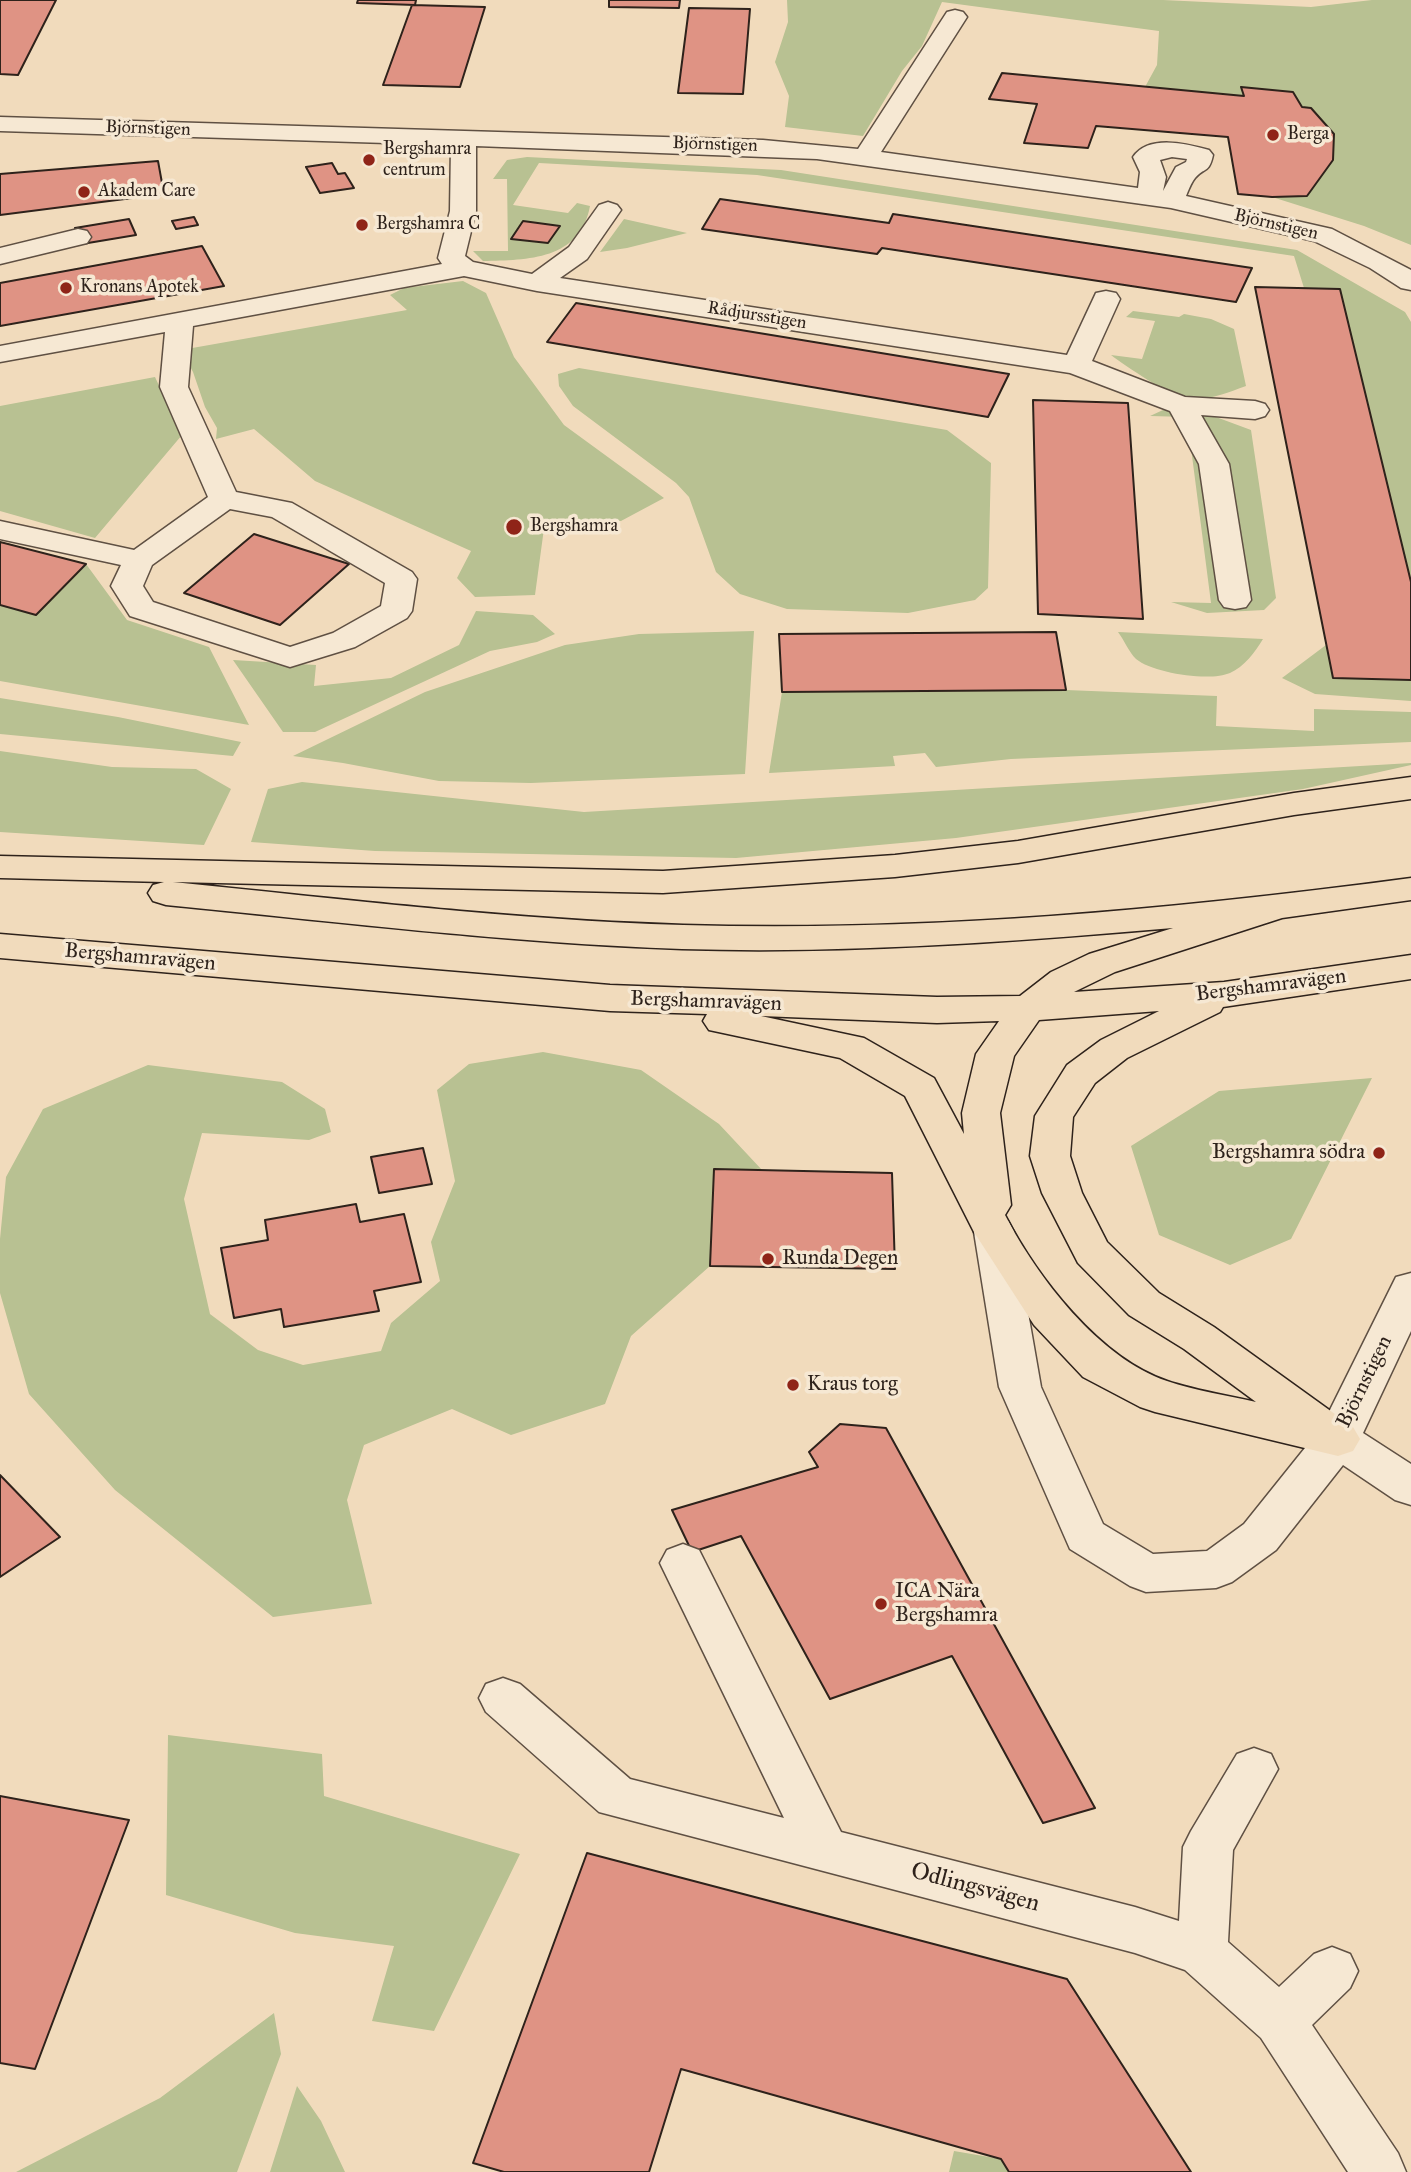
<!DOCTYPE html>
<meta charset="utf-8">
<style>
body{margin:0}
canvas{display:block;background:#f1dbbc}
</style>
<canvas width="1411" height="2172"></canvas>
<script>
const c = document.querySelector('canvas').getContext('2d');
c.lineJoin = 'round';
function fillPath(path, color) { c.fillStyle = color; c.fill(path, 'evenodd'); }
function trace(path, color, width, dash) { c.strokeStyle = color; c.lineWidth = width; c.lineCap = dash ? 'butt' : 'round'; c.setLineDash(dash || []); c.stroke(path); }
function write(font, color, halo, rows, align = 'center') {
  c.font = font + ' "IM FELL Great Primer",serif'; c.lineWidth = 7; c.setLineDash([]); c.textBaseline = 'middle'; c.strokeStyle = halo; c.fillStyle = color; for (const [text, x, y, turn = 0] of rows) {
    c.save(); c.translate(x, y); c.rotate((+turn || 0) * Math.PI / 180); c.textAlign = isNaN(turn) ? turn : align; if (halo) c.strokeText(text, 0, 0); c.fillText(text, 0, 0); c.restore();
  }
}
fillPath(new Path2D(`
 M 787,0 L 1163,0 L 1311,7 L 1372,0 L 1411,0 L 1411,245 L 1364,226 L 1272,197 L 1307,196 L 1333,160 L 1334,134 L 1311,108 L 1302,107 L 1293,92 L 1241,87 L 1244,96 L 1145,87 L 1157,65 L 1159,31 L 942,2 L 922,46 L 902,71 L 863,136 L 785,127 L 789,96 L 775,62 L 788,22 Z
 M 527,157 L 781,170 L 1297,250 L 1405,312 L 1411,322 L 1411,582 L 1340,289 L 1304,288 L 1294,256 L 757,175 L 539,163 L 513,205 L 568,213 L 577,203 L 590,206 C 580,260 528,260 483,261 L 473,251 L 508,251 L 507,179 L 493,179 L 507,160 Z
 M 624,219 L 687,233 L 627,248 L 600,252 Z
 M 463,281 L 486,293 L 514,357 L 564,425 L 664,498 L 621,521 L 545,521 L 535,595 L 475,597 L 457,578 L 471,551 L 315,481 L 254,429 L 216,439 L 217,428 L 205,407 L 193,372 L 181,350 L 407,310 L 390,295 L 404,288 Z
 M 1133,311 L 1179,317 L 1184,314 L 1211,319 L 1234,329 L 1246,386 C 1227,393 1207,401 1187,399 C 1173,398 1124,365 1111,355 L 1142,359 L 1155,321 L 1126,317 Z
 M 579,368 L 947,430 L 991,463 L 988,588 L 975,600 L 908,613 L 787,609 L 740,594 L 716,572 L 689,497 L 676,483 L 573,406 L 559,386 L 558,374 Z
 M 155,377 L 182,435 L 95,538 L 0,511 L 0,406 Z
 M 1163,410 L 1216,417 L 1251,430 L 1276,598 L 1264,610 L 1207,613 L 1171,602 L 1211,603 L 1187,417 L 1150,416 Z
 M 86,564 L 127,620 L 209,647 L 249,725 L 0,681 L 0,605 L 36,615 Z
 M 476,611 L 533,615 L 555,634 L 537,642 L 490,651 L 315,732 L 283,732 L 233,660 L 316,665 L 314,686 L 391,678 L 459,645 Z
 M 754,631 L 745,774 L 531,783 L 439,781 L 343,763 L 293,756 L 425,692 L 565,645 L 639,634 Z
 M 1118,632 L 1263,639 C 1255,652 1244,667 1230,673 C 1209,682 1153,673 1136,659 C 1129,652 1124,640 1118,632 Z
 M 1326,645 L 1333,678 L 1411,680 L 1411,701 L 1315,694 L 1282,678 Z
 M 1066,690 L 1217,696 L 1216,726 L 1314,731 L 1314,709 L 1411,712 L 1411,742 L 1011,759 L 936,767 L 925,753 L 893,756 L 895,766 L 769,773 L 782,692 Z
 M 0,698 L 118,717 L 241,742 L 233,756 L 0,734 Z
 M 0,751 L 112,767 L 196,769 L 231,789 L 204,845 L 0,832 Z
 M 1411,763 L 1411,765 L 1303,789 L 956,838 L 736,858 L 375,851 L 251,842 L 268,789 L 302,782 L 584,812 Z
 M 543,1052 L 641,1070 L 719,1124 L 762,1170 L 714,1169 L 710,1266 L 631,1336 L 605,1404 L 511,1435 L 452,1409 L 364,1445 L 347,1500 L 372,1604 L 273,1617 L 115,1490 L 29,1394 L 0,1293 L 0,1239 L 6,1177 L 43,1109 L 148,1065 L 282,1082 L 325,1109 L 331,1132 L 309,1140 L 202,1133 L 184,1199 L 210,1314 L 258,1350 L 303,1365 L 381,1351 L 391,1323 L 440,1281 L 431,1242 L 455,1181 L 437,1090 L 469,1064 Z
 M 1372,1078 L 1291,1239 L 1230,1265 L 1159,1235 L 1131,1146 L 1219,1091 Z
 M 168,1735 L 322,1754 L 324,1796 L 520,1854 L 434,2031 L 372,2021 L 394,1946 L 295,1933 L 166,1895 Z
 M 274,2013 L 281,2054 L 237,2172 L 16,2172 L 160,2098 Z
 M 297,2086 L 321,2121 L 345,2172 L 270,2172 Z
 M 954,2151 L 1001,2159 L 1009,2172 L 949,2172 Z`), '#b8c192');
const building = new Path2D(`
 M 0,0 L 56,0 L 18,75 L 0,74 Z
 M 358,0 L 416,0 L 415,5 L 357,3 Z
 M 609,0 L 680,0 L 679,8 L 609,7 Z
 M 412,5 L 485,7 L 460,87 L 383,85 Z
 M 689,8 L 750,9 L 743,94 L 678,93 Z
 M 1002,73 L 1244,96 L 1241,87 L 1293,92 L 1302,107 L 1311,108 L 1334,134 L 1333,160 L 1307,196 L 1272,197 L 1238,194 L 1228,137 L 1096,126 L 1088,148 L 1024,143 L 1037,104 L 989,99 Z
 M 158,161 L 164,194 L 0,215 L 0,174 Z
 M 332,163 L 338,174 L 345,173 L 354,188 L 320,193 L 306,167 Z
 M 720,199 L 889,223 L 893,214 L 1252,268 L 1236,302 L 882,248 L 877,254 L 702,229 Z
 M 194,217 L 198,225 L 176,229 L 172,221 Z
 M 129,219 L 136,235 L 82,244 L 75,228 Z
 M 523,221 L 560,226 L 548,243 L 511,239 Z
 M 202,246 L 224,286 L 0,326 L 0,283 Z
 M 1255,287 L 1340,289 L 1411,582 L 1411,680 L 1333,678 Z
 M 576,303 L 1009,374 L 988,417 L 547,342 Z
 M 1033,400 L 1128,403 L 1143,619 L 1038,614 Z
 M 254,534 L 349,564 L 280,625 L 184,593 Z
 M 0,542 L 86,564 L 36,615 L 0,605 Z
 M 1056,632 L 1066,690 L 782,692 L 779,634 Z
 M 423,1148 L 432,1184 L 379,1193 L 371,1157 Z
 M 714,1169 L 892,1173 L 895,1269 L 710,1266 Z
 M 356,1204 L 360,1222 L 404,1214 L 421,1282 L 374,1291 L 379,1311 L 284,1327 L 281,1309 L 234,1318 L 221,1248 L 268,1240 L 265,1220 Z
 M 840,1424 L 886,1428 L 1095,1808 L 1043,1823 L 952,1656 L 830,1699 L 741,1536 L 692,1552 L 672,1510 L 818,1467 L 809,1452 Z
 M 0,1475 L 60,1537 L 0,1577 Z
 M 0,1796 L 129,1820 L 35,2069 L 0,2063 Z
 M 587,1853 L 1067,1979 L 1191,2172 L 1009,2172 L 1001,2159 L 681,2069 L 649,2172 L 504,2172 L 473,2163 Z`);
fillPath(building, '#df9384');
trace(building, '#2e221b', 2);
const minor = new Path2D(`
 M 955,10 L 963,12 L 967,17 L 881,152 L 1138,188 L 1140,172 L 1133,157 C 1149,134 1187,144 1209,150 L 1213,155 C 1209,174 1204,167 1195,178 C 1191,183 1188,191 1186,196 L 1332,229 L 1411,270 L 1411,290 L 1401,288 L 1370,268 L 1314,241 L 1171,208 L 817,159 L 476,146 L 476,211 L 465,256 L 473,262 L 532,274 L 569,247 L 599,205 L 608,202 L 617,205 L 621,210 L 587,259 L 560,278 L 1067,355 L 1096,293 L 1106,291 L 1116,293 L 1120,299 L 1092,361 L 1185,397 L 1255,401 L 1265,404 L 1269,410 L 1265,416 L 1255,419 L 1201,415 L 1229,464 L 1251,600 L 1246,607 L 1235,609 L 1224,607 L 1219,600 L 1199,464 L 1170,411 L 1070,373 L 537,291 L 464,276 L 193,326 L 188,387 L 236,492 L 292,503 L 412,572 L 417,579 L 412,611 L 407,618 L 355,647 L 290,667 L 130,616 L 111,586 L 121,565 L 0,539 L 0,521 L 134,550 L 208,497 L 160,387 L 165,332 L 0,362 L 0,346 L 442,264 L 438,258 L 450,211 L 451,145 L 0,131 L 0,117 L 763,140 L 858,149 L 947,12 ZM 1172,157 L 1187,159 L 1186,162 L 1176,167 L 1163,191 L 1166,177 L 1160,160 ZM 230,509 L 272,517 L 385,583 L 381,606 L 333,633 L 290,647 L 153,602 L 143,586 L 152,565 Z
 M 78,229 L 87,231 L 91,237 L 87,243 L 0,264 L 0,248 Z
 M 994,1217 L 1008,1221 L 1014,1232 L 1041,1387 L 1103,1524 L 1153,1554 L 1207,1551 L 1244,1524 L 1321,1428 L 1396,1277 L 1411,1273 L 1411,1331 L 1363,1433 L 1411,1464 L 1411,1505 L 1395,1500 L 1343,1465 L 1276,1550 L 1232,1582 L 1216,1588 L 1146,1592 L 1130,1586 L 1070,1549 L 999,1387 L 974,1232 L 980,1221 Z
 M 683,1544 L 699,1550 L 841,1832 L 1135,1907 L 1179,1921 L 1183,1847 L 1191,1831 L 1237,1754 L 1254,1748 L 1271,1754 L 1278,1769 L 1233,1850 L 1228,1942 L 1279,1987 L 1314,1954 L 1332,1947 L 1350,1954 L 1358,1971 L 1350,1988 L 1312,2025 L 1398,2153 L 1406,2172 L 1348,2172 L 1261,2038 L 1185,1970 L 1135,1953 L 599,1812 L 486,1712 L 479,1698 L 486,1684 L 503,1678 L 520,1684 L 630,1779 L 784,1818 L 660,1563 L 667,1550 Z`);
const highway = new Path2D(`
 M 1411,777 L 1411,799 L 1294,815 L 1018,863 L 895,877 L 663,893 L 173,882 C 343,899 513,920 683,925 C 926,932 1171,910 1411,878 L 1411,900 L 1282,918 L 1115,972 L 1074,992 L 1224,982 L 1411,955 L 1411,979 L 1223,1007 L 1220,1012 L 1127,1058 L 1095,1083 L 1073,1117 L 1070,1156 L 1082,1193 L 1107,1242 L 1159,1293 L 1214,1327 L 1339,1417 L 1343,1423 L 1353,1427 L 1360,1439 L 1353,1451 L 1338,1456 L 1155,1412 L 1140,1407 L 1083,1377 L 1034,1325 L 974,1232 L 905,1096 L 840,1058 L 709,1030 L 703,1021 L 707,1014 L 610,1011 L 0,958 L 0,934 L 610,985 L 937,997 L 1020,996 L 1051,972 L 1089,954 L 1173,928 C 1010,942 846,954 682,949 C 510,943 338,922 166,905 L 153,901 L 148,893 L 153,885 L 164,882 L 0,878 L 0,856 L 663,871 L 895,855 L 1018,841 L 1294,793 ZM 1159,1011 L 1101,1040 L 1067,1065 L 1035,1116 L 1030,1156 L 1042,1193 L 1078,1263 L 1129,1315 L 1184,1349 L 1256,1402 C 1227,1395 1196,1391 1167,1381 C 1099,1358 1037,1277 1005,1215 L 1011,1205 L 1000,1113 L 1014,1056 L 1039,1020 ZM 761,1016 L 937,1023 L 999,1021 L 976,1054 L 962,1113 L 964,1134 L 934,1078 L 864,1038 Z`);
trace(minor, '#5f5043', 3);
trace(highway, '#2e221b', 3);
fillPath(minor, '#f6e8d3');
fillPath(highway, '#f1dbbc');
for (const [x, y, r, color] of [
 [1273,135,7,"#8f2418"],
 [369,160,7,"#8f2418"],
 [84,192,7,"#8f2418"],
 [362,225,7,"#8f2418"],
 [66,288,7,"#8f2418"],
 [514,527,9,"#8f2418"],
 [1379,1153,7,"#8f2418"],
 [768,1259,7,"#8f2418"],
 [793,1385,7,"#8f2418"],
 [881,1604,7,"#8f2418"]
]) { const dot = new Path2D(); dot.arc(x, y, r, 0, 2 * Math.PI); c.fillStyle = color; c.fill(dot); trace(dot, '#f6e8d3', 2.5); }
write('18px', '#2e221b', '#f6e8d3', [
 ["Björnstigen",148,129,2],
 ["Björnstigen",715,145,2],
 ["Björnstigen",1276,225,13],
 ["Rådjursstigen",757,316,9]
]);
write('18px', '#2e221b', '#f6e8d3', [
 ["Berga",1287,135],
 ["Bergshamra",383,150],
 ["centrum",383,171],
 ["Akadem Care",98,192],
 ["Bergshamra C",376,225],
 ["Kronans Apotek",80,288],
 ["Bergshamra",530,527]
], 'left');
write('21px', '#2e221b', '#f6e8d3', [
 ["Bergshamravägen",140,958,5],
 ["Bergshamravägen",1271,986,-7],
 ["Bergshamravägen",706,1002,2],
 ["Björnstigen",1365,1382,-64]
]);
write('21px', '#2e221b', '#f6e8d3', [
 ["Bergshamra södra",1365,1153,"right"],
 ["Runda Degen",782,1259],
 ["Kraus torg",807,1385],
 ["ICA Nära",895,1592],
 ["Bergshamra",895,1616]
], 'left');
write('24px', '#2e221b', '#f6e8d3', [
 ["Odlingsvägen",975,1888,15]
]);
</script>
